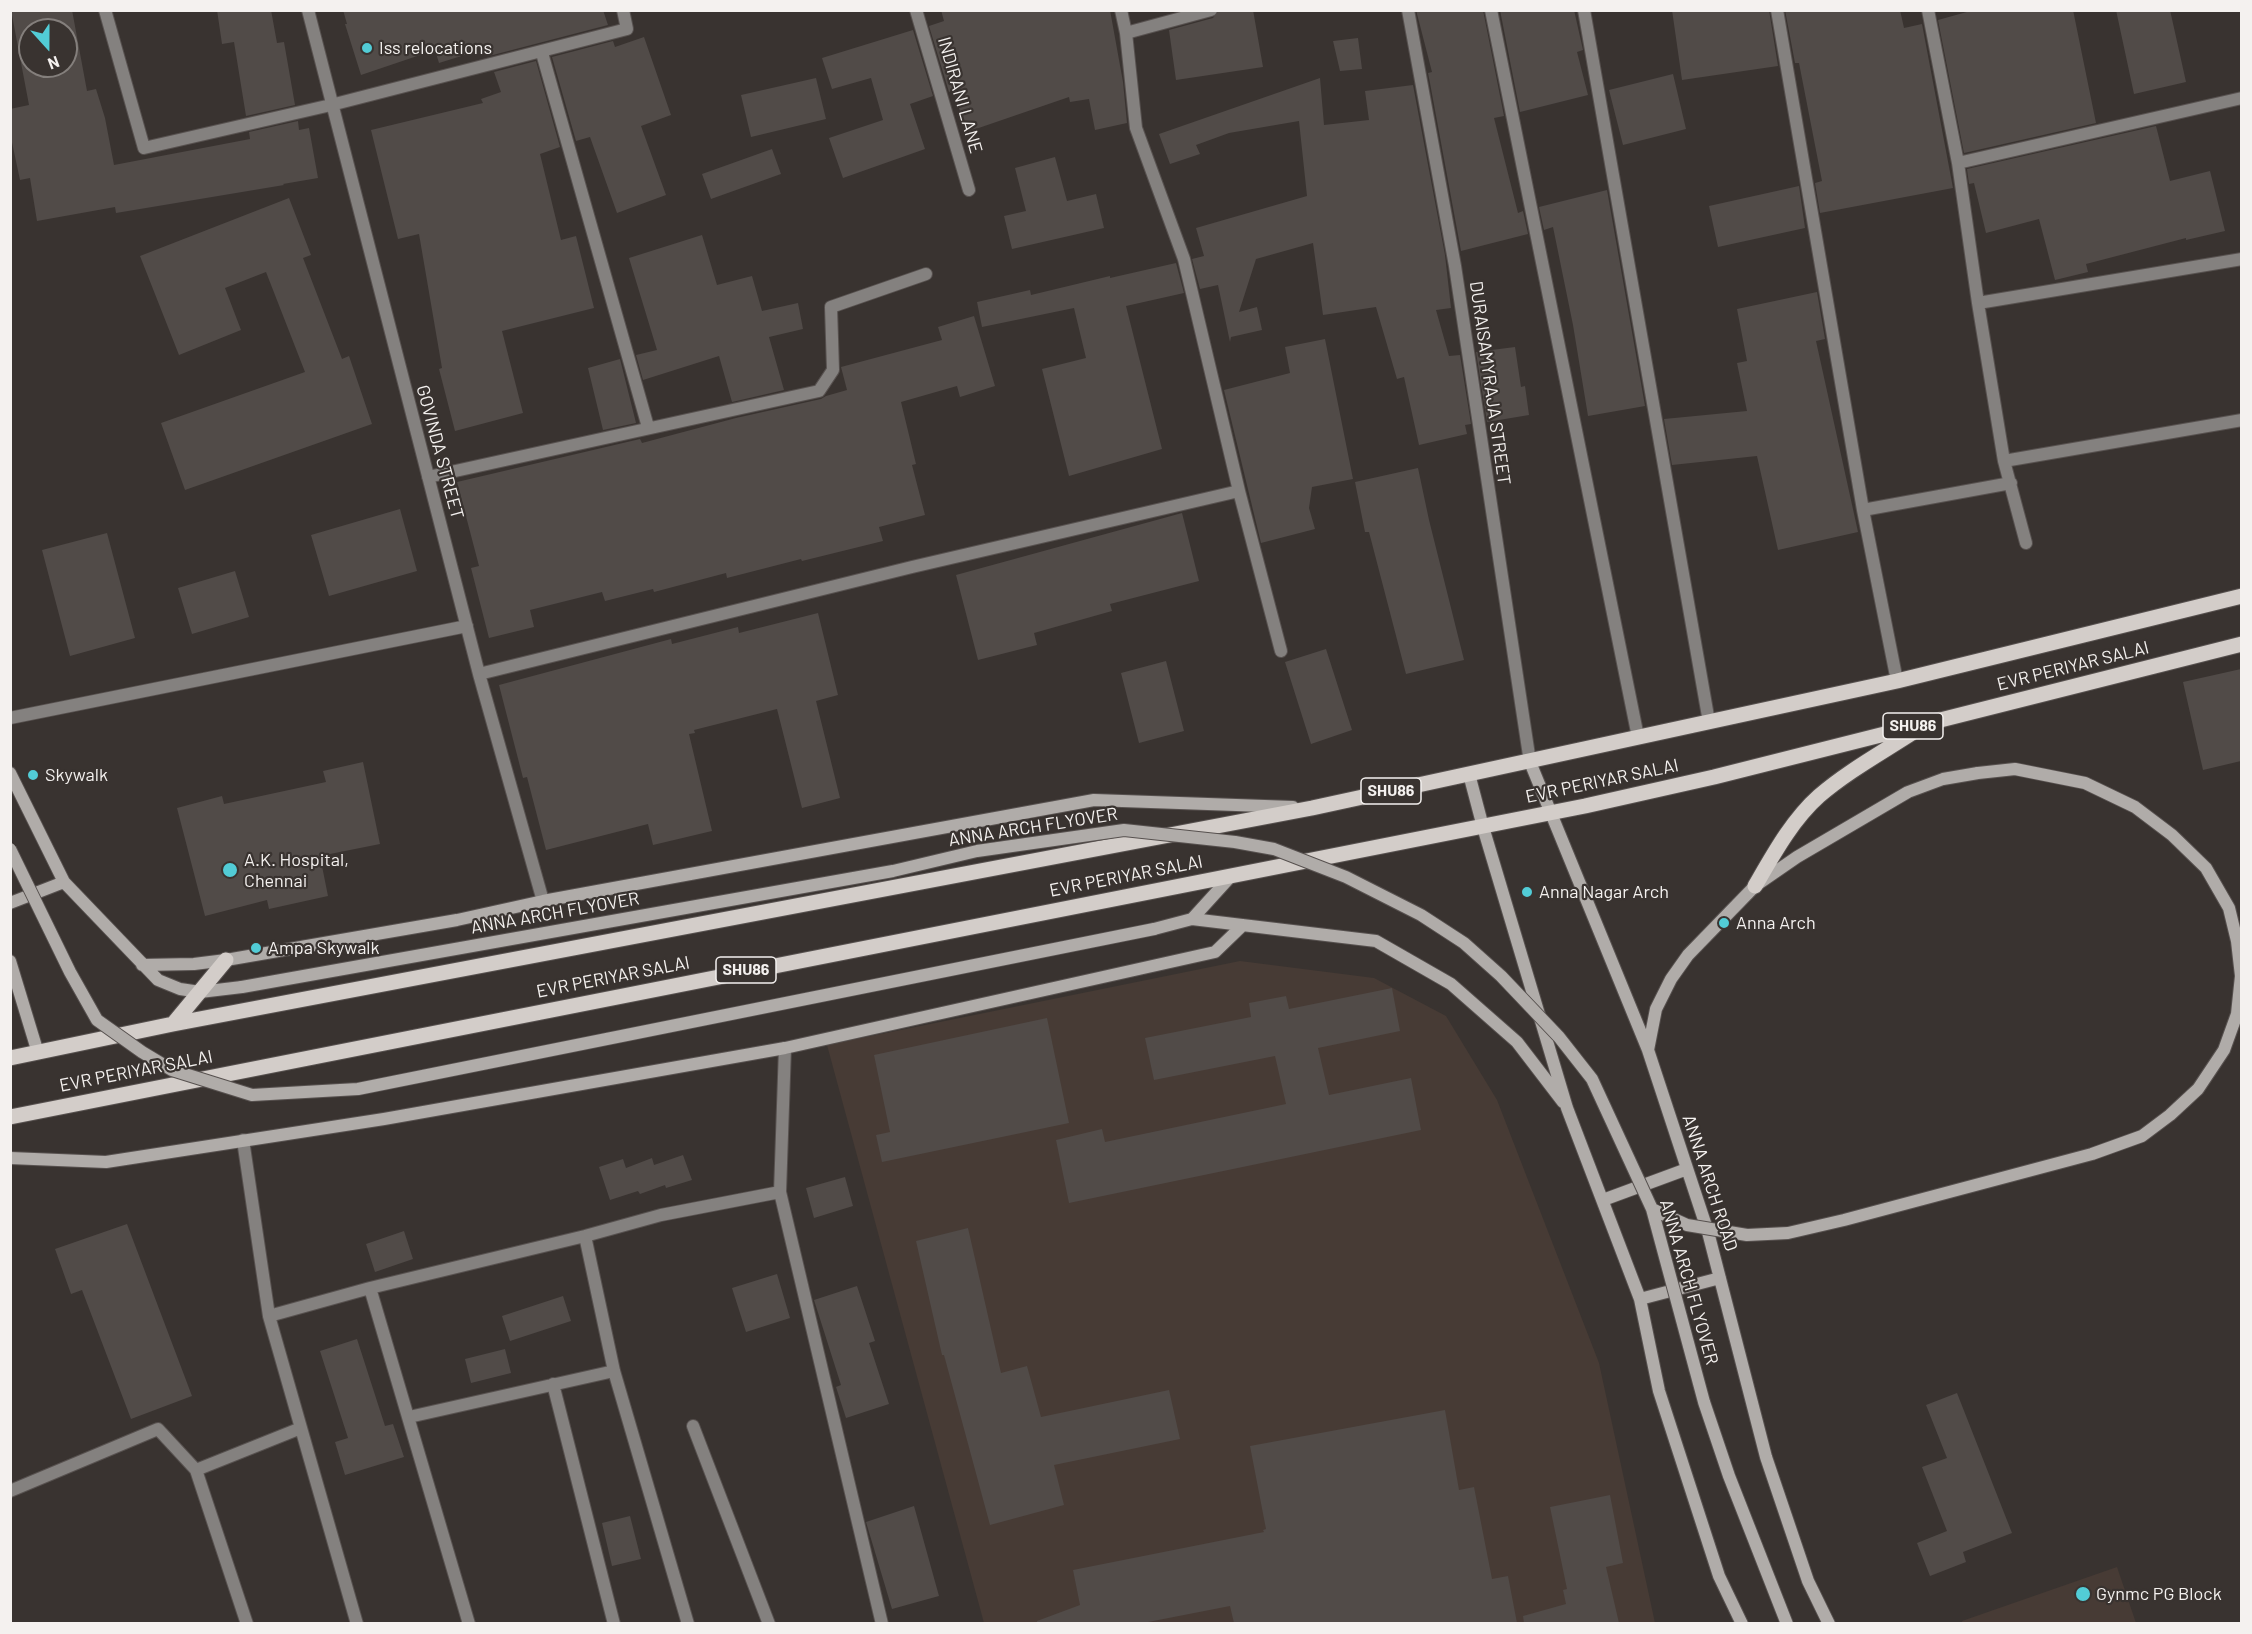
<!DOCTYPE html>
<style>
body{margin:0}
#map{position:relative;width:2252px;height:1634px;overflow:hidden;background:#393330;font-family:Barlow,sans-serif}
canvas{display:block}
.frame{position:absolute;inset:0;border:12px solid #f4f1ef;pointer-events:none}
.north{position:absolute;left:18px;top:18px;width:60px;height:60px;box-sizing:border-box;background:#393330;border:2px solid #847f7c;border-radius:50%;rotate:159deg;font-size:16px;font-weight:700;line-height:24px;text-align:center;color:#f4f1ef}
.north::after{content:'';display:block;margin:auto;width:21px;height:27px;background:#52ccd6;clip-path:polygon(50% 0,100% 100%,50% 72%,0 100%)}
</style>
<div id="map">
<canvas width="2252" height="1634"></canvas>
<div class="frame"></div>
<div class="north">N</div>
</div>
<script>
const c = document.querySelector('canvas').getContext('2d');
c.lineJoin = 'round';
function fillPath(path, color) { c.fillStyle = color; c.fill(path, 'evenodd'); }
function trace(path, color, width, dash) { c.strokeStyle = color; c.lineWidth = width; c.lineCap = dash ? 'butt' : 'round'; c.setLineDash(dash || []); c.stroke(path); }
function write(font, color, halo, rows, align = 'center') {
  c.font = font + ' Barlow,sans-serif'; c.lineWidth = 4.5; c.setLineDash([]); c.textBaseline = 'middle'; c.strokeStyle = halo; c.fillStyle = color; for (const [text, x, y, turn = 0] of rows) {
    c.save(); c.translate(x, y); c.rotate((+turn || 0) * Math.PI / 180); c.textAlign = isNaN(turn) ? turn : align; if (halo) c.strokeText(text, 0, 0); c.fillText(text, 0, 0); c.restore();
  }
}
fillPath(new Path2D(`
 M 1240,961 L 1374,978 L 1446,1016 L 1497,1100 L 1599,1363 L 1655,1623 L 984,1623 L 827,1045 Z
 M 2117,1567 L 2136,1623 L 1963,1624 L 1962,1621 Z`), '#473b35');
fillPath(new Path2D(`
 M 11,10 L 72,10 L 87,91 L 96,89 L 105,118 L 114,165 L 250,139 L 249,132 L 298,121 L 299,130 L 309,128 L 318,178 L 283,184 L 284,185 L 116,213 L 115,207 L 37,221 L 30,178 L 20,180 L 10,133 L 10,109 L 29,105 ZM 30,30 L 66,30 L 66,66 L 30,66 Z
 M 217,10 L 271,10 L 277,43 L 284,42 L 295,105 L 246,116 L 234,42 L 222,44 Z
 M 343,10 L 603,10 L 608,25 L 489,56 L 487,48 L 439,63 L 435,50 L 361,75 L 345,24 L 347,24 Z
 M 941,10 L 1110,10 L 1123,82 L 1127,123 L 1095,130 L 1089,99 L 1070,102 L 1069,97 L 967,132 L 953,90 L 949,92 L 929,26 L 944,21 Z
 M 1219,10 L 1253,10 L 1263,67 L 1176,80 L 1169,30 L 1213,18 Z
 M 1416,10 L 1483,10 L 1504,116 L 1494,118 L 1518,213 L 1523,211 L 1528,234 L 1461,251 L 1430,83 L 1428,73 L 1432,72 Z
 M 1500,10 L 1574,10 L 1583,50 L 1577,52 L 1588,95 L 1520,112 Z
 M 1672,10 L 1769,10 L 1778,66 L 1682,80 Z
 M 1785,10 L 1900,10 L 1904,28 L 1922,24 L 1953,188 L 1820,213 L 1815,183 L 1822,181 L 1799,63 L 1795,63 Z
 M 1974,10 L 2073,10 L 2096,123 L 1964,153 L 1938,20 Z
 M 2116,10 L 2170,10 L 2186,82 L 2134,94 Z
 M 913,30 L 933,96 L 910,104 L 925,149 L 843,178 L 829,138 L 883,120 L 871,78 L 832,89 L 822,58 Z
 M 644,37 L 671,115 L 641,126 L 666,195 L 617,213 L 590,137 L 576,141 L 552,57 L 613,41 L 615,47 Z
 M 1358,38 L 1362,69 L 1340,71 L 1333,41 Z
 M 536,61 L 560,147 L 540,154 L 561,240 L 576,236 L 594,308 L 502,331 L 523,413 L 455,431 L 439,369 L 442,368 L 419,234 L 398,239 L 371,130 L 483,103 L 481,99 L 501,92 L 494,72 Z
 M 1673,74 L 1686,129 L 1623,145 L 1609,90 Z
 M 816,78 L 826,119 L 751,137 L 741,95 Z
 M 1320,78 L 1324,125 L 1369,120 L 1365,91 L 1413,85 L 1445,255 L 1451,308 L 1436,310 L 1449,356 L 1460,355 L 1471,424 L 1465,425 L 1467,434 L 1419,445 L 1404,377 L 1397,379 L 1376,307 L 1323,315 L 1313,243 L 1256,259 L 1239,312 L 1257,307 L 1262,330 L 1231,337 L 1230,342 L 1218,285 L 1200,289 L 1192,259 L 1204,256 L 1196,228 L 1307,196 L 1299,121 L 1229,133 L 1196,145 L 1200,154 L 1170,164 L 1159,134 Z
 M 2156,126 L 2170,181 L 2210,171 L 2225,231 L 2186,240 L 2186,238 L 2086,264 L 2088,272 L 2055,280 L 2039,219 L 1986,233 L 1974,183 L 1969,184 L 1967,169 Z
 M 772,149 L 781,174 L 711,199 L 702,174 Z
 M 1055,157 L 1067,201 L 1096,194 L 1104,228 L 1012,249 L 1004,216 L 1026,211 L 1015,168 Z
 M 1799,186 L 1805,228 L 1718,247 L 1709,206 Z
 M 1607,190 L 1645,406 L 1588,416 L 1573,325 L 1553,227 L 1544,230 L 1539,207 Z
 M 289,198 L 311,255 L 303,258 L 342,359 L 349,356 L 372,424 L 185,490 L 161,423 L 305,372 L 266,272 L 225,288 L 241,330 L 179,355 L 140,256 Z
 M 702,235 L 717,285 L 752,276 L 762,311 L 798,303 L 803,329 L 769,337 L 784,390 L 732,402 L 719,356 L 643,380 L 636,355 L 657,350 L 629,258 Z
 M 1176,263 L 1184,293 L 1126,306 L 1162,449 L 1069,476 L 1042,369 L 1086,358 L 1074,308 L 982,327 L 977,302 L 1030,290 L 1031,295 L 1110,276 L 1110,278 Z
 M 1817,292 L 1825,339 L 1816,341 L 1858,532 L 1778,550 L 1757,456 L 1672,465 L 1664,419 L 1747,411 L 1737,363 L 1747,361 L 1737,309 Z
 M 974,316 L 995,386 L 960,397 L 957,386 L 901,402 L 916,464 L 912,465 L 925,515 L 879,527 L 883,541 L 802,561 L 801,559 L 727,578 L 726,573 L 654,592 L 653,589 L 605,601 L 602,592 L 530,610 L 534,627 L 489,638 L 471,568 L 479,566 L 457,482 L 640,439 L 642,443 L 736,418 L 821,399 L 826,396 L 847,390 L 841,367 L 942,340 L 938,327 Z
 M 1325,339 L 1353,479 L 1312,487 L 1309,508 L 1315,529 L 1261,543 L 1224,390 L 1290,373 L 1285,347 Z
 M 1515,347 L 1521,387 L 1525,386 L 1529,415 L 1487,422 L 1476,352 Z
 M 620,359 L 636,423 L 603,430 L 588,368 Z
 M 1418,468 L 1429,520 L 1464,660 L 1406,674 L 1369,532 L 1365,532 L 1355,482 Z
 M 400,509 L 417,571 L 329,596 L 311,535 Z
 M 1182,513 L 1199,581 L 1110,604 L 1112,611 L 1034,633 L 1037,645 L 978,660 L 956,575 Z
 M 107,533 L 135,638 L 70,656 L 42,550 Z
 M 235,571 L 249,617 L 192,634 L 178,588 Z
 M 818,613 L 838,695 L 816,701 L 840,798 L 802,808 L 777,709 L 694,730 L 695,733 L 689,734 L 712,831 L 653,845 L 648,824 L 546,850 L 527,777 L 523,778 L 499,685 L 671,639 L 672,644 L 738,627 L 739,633 Z
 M 1326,649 L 1352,730 L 1311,744 L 1285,662 Z
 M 1166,661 L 1184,731 L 1139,743 L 1121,673 Z
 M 2241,669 L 2241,761 L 2203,770 L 2183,682 Z
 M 363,762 L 380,844 L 320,856 L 328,896 L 269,909 L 267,900 L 205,916 L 177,808 L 222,796 L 224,804 L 326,782 L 323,771 Z
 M 1392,988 L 1400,1031 L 1318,1048 L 1329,1095 L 1411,1078 L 1421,1130 L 1069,1203 L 1056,1140 L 1102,1129 L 1105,1142 L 1286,1104 L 1275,1056 L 1154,1080 L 1145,1038 L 1251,1017 L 1249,1003 L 1286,996 L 1289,1009 Z
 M 1047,1018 L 1069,1123 L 882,1162 L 876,1135 L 890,1132 L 874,1055 Z
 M 683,1155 L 692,1180 L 666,1188 L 665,1185 L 640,1194 L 638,1191 L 610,1200 L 599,1167 L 623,1159 L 626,1168 L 652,1158 L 654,1165 Z
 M 845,1177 L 853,1206 L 814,1218 L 806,1188 Z
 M 127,1224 L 192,1396 L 131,1419 L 82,1290 L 71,1294 L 55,1249 Z
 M 968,1228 L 1001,1373 L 1027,1366 L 1041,1417 L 1169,1390 L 1180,1439 L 1054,1465 L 1064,1505 L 990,1525 L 944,1355 L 942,1355 L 916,1241 Z
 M 404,1231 L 413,1259 L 375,1272 L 366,1244 Z
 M 777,1274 L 790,1318 L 746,1332 L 732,1288 Z
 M 857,1286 L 875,1341 L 869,1343 L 889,1404 L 846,1418 L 836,1387 L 841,1385 L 814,1300 Z
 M 563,1296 L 571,1321 L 510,1341 L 502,1316 Z
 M 357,1339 L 385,1426 L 393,1424 L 404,1457 L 345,1475 L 335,1442 L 348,1438 L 320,1351 Z
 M 505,1349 L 511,1373 L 471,1383 L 465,1359 Z
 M 1957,1393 L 2012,1533 L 1963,1552 L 1966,1562 L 1930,1576 L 1917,1543 L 1947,1531 L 1922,1467 L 1947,1458 L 1926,1405 Z
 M 1445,1410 L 1459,1490 L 1474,1487 L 1492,1579 L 1508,1576 L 1517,1623 L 1234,1623 L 1230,1606 L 1143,1623 L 1037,1623 L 1037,1621 L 1080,1605 L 1073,1570 L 1264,1532 L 1263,1530 L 1266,1529 L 1250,1446 Z
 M 1610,1495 L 1623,1563 L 1606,1567 L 1619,1623 L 1524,1623 L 1523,1616 L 1566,1604 L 1563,1590 L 1567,1589 L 1550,1507 Z
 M 914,1506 L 939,1596 L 892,1609 L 866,1522 Z
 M 630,1516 L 641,1559 L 612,1566 L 602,1523 Z`), '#514b48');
const street = new Path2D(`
 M 105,10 L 144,148 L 331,105 L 627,29 L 623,10
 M 308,10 L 479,674 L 543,901
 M 916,10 L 969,190
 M 1408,10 L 1455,266 L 1530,762
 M 1491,10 L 1638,737
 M 1584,10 L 1709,722
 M 1777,10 L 1863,510 L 1897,681
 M 1928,10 L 1958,163 L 1978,303 L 2004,461 L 2026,543
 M 1126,33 L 1211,10
 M 542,53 L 648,427
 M 1958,163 L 2242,98
 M 1978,303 L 2242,259
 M 2004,461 L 2242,420
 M 428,477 L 819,391 L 833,370 L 831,307 L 926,274
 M 1239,491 L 1281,651
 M 1863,510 L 2011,483
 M 479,674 L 912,567 L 1239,491 L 1184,259 L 1136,128 L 1126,33 L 1121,10
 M 10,718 L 467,626
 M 785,1048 L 780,1192 L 882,1624
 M 243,1140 L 269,1316 L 357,1624
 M 585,1236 L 614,1371 L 688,1624
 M 370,1288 L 469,1624
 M 269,1316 L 370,1288 L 585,1236 L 661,1215 L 780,1192
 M 553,1384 L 614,1624
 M 409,1417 L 614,1371
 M 693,1426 L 769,1624
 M 196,1470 L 247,1624
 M 10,1491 L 158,1429 L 196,1470 L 301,1428`);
const secondary = new Path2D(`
 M 1530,762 L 1648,1050 L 1708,1232 L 1766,1457 L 1808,1581 L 1829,1624
 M 10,773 L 64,882 L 158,980 L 180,989 L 200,992 L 242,987
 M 1469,774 L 1483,827 L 1567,1108 L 1640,1299 L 1659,1391 L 1719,1576 L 1742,1624
 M 10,903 L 64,882
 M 1192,919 L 1232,875
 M 1154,929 L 1192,919 L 1376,941 L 1451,984 L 1517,1042 L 1563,1102
 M 10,961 L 38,1053
 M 142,965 L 194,964 L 226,960 L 457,920 L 543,901 L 1094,800 L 1293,807
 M 1648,1050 L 1656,1009 L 1671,979 L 1688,955 L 1755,886 L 1797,857 L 1908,792 L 1943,779 L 1978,773
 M 10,1158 L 106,1162 L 384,1119 L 785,1048 L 1215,952 L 1243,925
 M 1603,1200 L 1687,1169
 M 1640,1299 L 1720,1278`);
const primary = new Path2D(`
 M 1755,886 C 1773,855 1792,820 1819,796 C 1848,771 1883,752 1915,731
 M 173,1024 L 226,960
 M 10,1058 L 173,1024 L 1312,808 L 1897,681 L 2242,596
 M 10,1117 L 1585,806 L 1714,777 L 2242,644`);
trace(street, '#57514f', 14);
trace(secondary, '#57514f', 14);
trace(primary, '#57514f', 17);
trace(street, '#84817f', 12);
trace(secondary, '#b0aca9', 12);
trace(primary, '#d3cdc9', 15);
const secondaryBridge = new Path2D(`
 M 10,849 L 70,972 L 97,1020 L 142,1052 L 172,1070 L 252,1095 L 358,1089 L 1154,929
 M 242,987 L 893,871 L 977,851 L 1124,830 L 1235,842 L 1274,849 L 1346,877 L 1421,915 L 1464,943 L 1501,976 L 1559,1037 L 1592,1079 L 1652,1209 L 1704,1402 L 1729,1476 L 1787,1624
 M 1652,1209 L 1687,1225 L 1747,1235 L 1788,1233 L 1844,1220 L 2092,1154 L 2142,1136 L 2170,1115 L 2198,1089 L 2224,1050 L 2237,1014 L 2241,976 L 2237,941 L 2229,908 L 2206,868 L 2172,835 L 2135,807 L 2085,783 L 2015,769 L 1978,773`);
trace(secondaryBridge, '#57514f', 14, []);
trace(secondaryBridge, '#b0aca9', 12);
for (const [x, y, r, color] of [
 [367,48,6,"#52ccd6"],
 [33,775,6,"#52ccd6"],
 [230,870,8,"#52ccd6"],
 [1527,892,6,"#52ccd6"],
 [1724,923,6,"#52ccd6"],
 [256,948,6,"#52ccd6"],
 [2083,1594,8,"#52ccd6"]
]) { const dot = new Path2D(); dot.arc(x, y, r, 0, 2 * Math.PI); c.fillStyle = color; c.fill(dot); trace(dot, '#393330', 2); }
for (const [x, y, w] of [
 [1913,726,60],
 [1391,791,60],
 [746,970,60]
]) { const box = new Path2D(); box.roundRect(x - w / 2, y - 13, w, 26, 4.5); c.fillStyle = '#393330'; c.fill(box); trace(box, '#f4f1ef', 1.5); }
write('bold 16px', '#f4f1ef', null, [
 ["SHU86",1913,726],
 ["SHU86",1391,791],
 ["SHU86",746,970]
]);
write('18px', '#f4f1ef', '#393330', [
 ["Iss relocations",379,48],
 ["Skywalk",45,775],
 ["A.K. Hospital,",244,860],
 ["Chennai",244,881],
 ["Anna Nagar Arch",1539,892],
 ["Anna Arch",1736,923],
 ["Ampa Skywalk",268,948],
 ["Gynmc PG Block",2096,1594]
], 'left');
write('18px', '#f4f1ef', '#393330', [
 ["INDIRANI LANE",960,95,74],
 ["DURAISAMYRAJA STREET",1490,383,82],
 ["GOVINDA STREET",440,452,75],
 ["EVR PERIYAR SALAI",2073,666,-14],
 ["EVR PERIYAR SALAI",1602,781,-12],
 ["ANNA ARCH FLYOVER",1033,827,-9],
 ["EVR PERIYAR SALAI",1126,876,-11],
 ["ANNA ARCH FLYOVER",555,913,-10],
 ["EVR PERIYAR SALAI",613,977,-11],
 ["EVR PERIYAR SALAI",136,1071,-11],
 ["ANNA ARCH ROAD",1710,1183,72],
 ["ANNA ARCH FLYOVER",1689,1282,74]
]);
</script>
